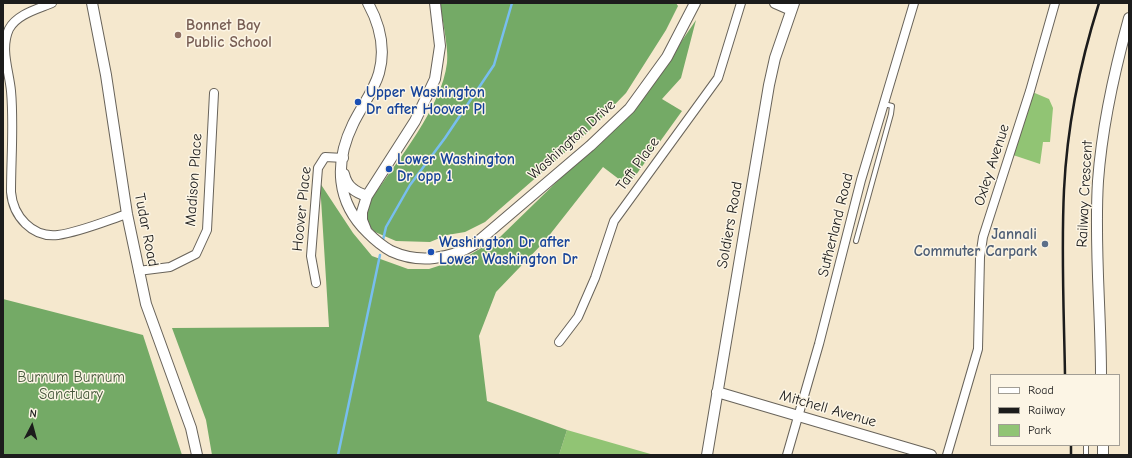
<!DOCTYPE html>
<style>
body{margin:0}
#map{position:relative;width:1132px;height:458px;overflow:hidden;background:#f5e8ce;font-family:"Comic Neue",sans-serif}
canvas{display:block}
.frame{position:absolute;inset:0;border:4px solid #1c1c1c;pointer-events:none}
.legend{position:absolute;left:990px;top:374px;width:130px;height:72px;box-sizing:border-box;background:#fcf5e5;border:1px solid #a29e95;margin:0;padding:5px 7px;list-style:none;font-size:12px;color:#1c1c1c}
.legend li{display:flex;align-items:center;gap:8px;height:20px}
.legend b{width:20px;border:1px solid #a29e95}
.north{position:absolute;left:12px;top:406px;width:40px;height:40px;-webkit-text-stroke:3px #fcf5e5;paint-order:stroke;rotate:6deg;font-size:11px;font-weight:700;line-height:16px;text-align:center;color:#1c1c1c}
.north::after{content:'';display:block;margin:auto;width:14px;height:18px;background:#1c1c1c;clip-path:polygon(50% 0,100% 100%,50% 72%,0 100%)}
</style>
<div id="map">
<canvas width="1132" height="458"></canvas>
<div class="frame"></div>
<ul class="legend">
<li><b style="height:5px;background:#fff"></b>Road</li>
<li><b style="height:5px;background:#1c1c1c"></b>Railway</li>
<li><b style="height:11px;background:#91c474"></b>Park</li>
</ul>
<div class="north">N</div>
</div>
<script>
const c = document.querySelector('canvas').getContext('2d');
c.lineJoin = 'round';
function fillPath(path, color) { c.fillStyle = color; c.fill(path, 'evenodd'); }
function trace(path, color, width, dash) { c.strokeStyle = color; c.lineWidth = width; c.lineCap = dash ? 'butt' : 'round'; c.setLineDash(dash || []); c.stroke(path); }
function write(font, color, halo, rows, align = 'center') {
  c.font = font + ' "Comic Neue",sans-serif'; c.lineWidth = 3; c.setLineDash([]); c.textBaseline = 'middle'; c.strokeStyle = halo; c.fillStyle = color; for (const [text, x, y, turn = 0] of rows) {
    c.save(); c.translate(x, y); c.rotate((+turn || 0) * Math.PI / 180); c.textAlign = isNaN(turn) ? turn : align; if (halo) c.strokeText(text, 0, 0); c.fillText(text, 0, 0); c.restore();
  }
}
fillPath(new Path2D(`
 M 1030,91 L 1049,99 L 1053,108 L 1050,142 L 1043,142 L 1040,164 L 1010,154 Z
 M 567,430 L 654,455 L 559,455 Z`), '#91c474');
fillPath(new Path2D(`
 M 440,3 L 676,3 L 678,6 L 666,30 L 626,93 L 586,134 L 485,222 L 465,232 L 447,235 L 430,242 L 396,241 L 375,232 L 369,226 L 367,219 L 367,212 L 372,198 C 397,161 442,107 447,63 C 449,50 442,18 440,3 Z
 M 696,20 L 681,78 L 662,99 L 682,111 L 628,186 L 603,167 L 544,242 L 496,292 L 479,336 L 487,401 L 567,430 L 559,455 L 212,455 L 206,420 L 172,328 L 329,327 L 320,183 L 353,233 L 372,256 L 408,269 L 429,269 L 466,257 L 500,237 L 643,98 Z
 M 3,299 L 143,335 L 182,455 L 3,455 Z`), '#74aa66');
trace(new Path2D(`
 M 383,240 L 386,227 L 410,185 L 445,138 L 494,65 L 512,3
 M 338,455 L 380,255`), '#78beef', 2.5);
const service = new Path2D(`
 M 856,241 L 891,114 L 892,106 L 884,104
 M 1086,455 L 1086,445`);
const minor = new Path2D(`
 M 52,3 C 38,9 17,14 9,29 C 0,49 9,70 11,91 C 14,124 11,159 11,192 C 13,216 32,238 58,235 C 80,232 106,221 127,214
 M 138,271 L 170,267 L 196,254 L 207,230 L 214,93
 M 316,283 L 311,256 L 318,168 L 325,157 L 344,158
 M 559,342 L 578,317 L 595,278 L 614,221 L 718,78 L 741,3
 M 787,455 L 819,344 L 861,180 L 914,3
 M 947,455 L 978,349 L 980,257 L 983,237 L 1030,91 L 1055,3`);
const tertiary = new Path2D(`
 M 92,3 L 106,75 L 127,214 L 146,304 L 191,428 L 197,455
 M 368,3 C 380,25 386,48 379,73 C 374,91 361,107 353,124 C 334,163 336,202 368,233 C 375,240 382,246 391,251 C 419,264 450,259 475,244 L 590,146 L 630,108 L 667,57 L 695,3
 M 775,3 L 791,10
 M 344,174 C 347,187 355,192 367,196
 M 366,230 L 362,220 L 362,212 L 367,196 L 415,121 L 435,79 L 440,46 L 435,3
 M 1101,375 C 1101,310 1094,246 1098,181 C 1102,126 1114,72 1129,18
 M 717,392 L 931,455
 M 1103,445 L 1103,455
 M 707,455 L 769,85 L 775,58 L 794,3`);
trace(service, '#68635a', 6);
trace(minor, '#68635a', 10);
trace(tertiary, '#68635a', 12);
trace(service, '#fff', 4);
trace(minor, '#fff', 8);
trace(tertiary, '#fff', 10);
trace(new Path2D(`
 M 1065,375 C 1064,314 1061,252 1064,190 C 1067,127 1080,63 1099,3
 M 1071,445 L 1071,455`), '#1c1c1c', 2.5);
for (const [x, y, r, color] of [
 [178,35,4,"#8d6e63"],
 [358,102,4,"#1a4fb4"],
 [389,169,4,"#1a4fb4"],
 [1045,244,4,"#5c6f8a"],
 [431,252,4,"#1a4fb4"]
]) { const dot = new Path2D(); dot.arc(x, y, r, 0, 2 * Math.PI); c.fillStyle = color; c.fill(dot); trace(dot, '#fcf5e5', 1.5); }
write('bold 15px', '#785e54', '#fcf5e5', [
 ["Bonnet Bay",186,26],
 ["Public School",186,43]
], 'left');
write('bold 15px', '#164399', '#fcf5e5', [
 ["Upper Washington",366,93],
 ["Dr after Hoover Pl",366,110],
 ["Lower Washington",397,160],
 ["Dr opp 1",397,177],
 ["Washington Dr after",439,243],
 ["Lower Washington Dr",439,260]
], 'left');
write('15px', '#1c1c1c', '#fcf5e5', [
 ["Washington Drive",572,140,-42],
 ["Taft Place",638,164,-54],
 ["Oxley Avenue",992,165,-72],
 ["Madison Place",194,180,-86],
 ["Railway Crescent",1085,194,-87],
 ["Hoover Place",302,209,-84],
 ["Soldiers Road",730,225,-80],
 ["Sutherland Road",836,225,-76],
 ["Tudar Road",146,230,79],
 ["Mitchell Avenue",828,409,16]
]);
write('bold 15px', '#4e5e75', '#fcf5e5', [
 ["Jannali",1037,235],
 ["Commuter Carpark",1037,252]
], 'right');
write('15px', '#45573b', '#fcf5e5', [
 ["Burnum Burnum",71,378],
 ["Sanctuary",71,395]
]);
</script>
